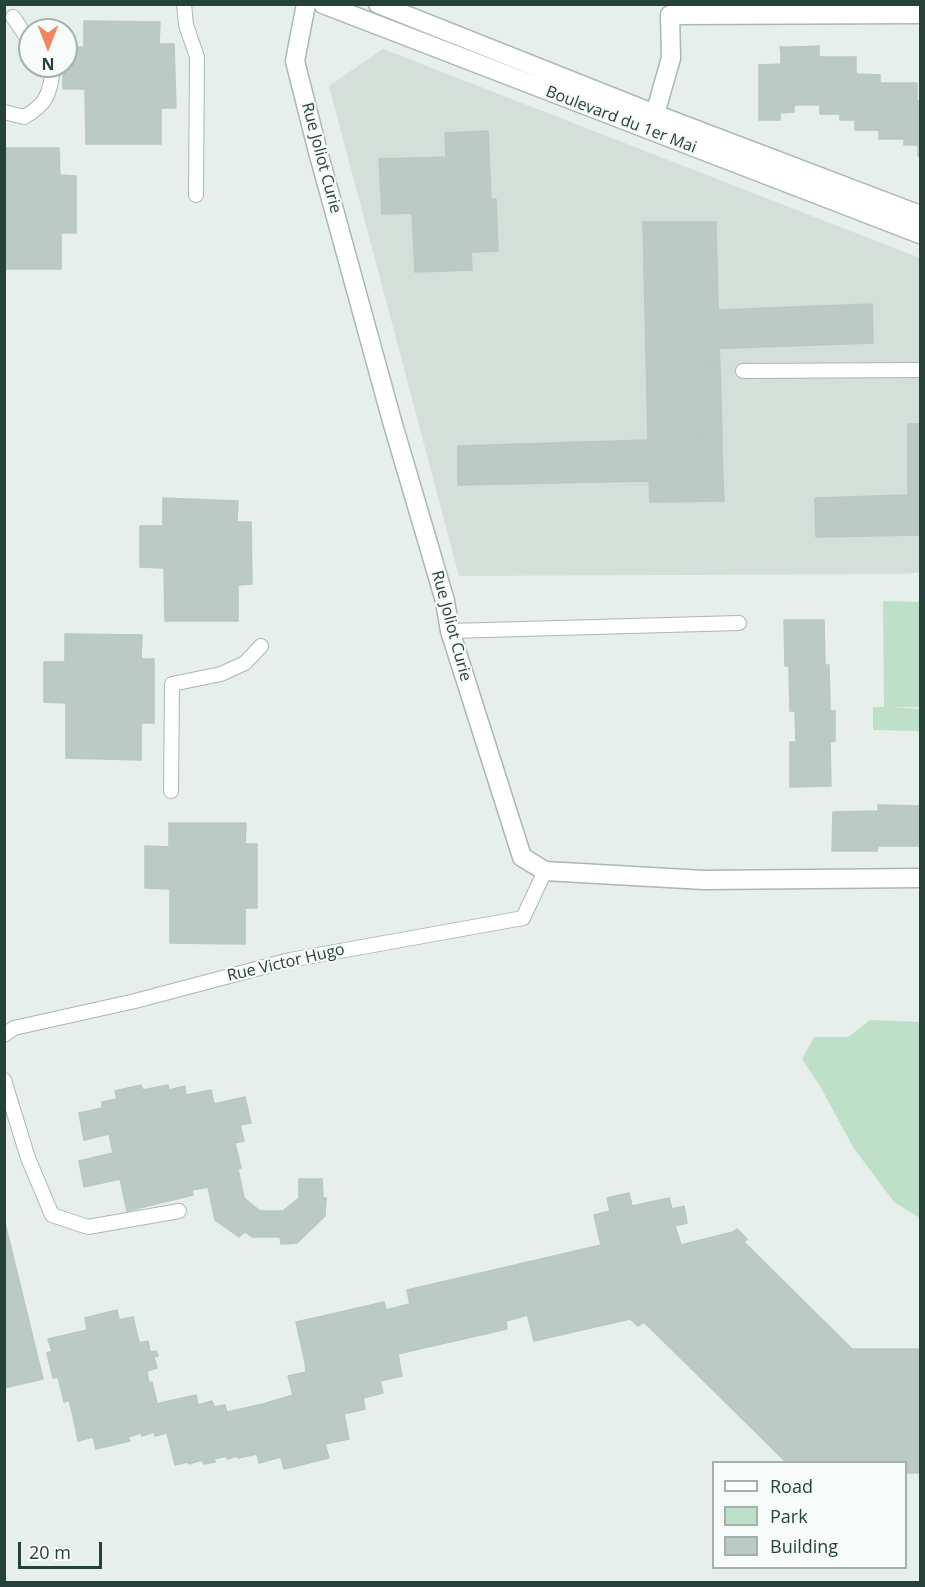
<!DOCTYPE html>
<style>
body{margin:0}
#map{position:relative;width:925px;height:1587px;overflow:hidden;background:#e6efeb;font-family:"Open Sans",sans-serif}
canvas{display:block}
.frame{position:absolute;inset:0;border:6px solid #24423a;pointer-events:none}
.legend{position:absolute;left:712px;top:1461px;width:195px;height:108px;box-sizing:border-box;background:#f7fbf9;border:2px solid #a3b1ad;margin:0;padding:8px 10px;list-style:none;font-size:18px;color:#24423a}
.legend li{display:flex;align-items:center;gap:12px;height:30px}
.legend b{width:30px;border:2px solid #a3b1ad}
.north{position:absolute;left:18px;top:18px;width:60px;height:60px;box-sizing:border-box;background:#f7fbf9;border:2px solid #a3b1ad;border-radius:50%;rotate:180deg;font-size:16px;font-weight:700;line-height:24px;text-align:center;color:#24423a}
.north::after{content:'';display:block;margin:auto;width:21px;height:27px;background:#f4845f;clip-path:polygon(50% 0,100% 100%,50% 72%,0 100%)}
.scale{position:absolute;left:18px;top:1542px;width:84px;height:27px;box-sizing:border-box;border:3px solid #24423a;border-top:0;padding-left:8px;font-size:18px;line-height:21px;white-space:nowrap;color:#24423a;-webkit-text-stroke:4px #f7fbf9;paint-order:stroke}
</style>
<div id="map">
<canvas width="925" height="1587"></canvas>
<div class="frame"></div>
<ul class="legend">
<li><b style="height:8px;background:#fff"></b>Road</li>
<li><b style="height:16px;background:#bfe0c8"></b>Park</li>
<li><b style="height:16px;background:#bbcac4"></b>Building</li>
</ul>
<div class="north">N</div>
<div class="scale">20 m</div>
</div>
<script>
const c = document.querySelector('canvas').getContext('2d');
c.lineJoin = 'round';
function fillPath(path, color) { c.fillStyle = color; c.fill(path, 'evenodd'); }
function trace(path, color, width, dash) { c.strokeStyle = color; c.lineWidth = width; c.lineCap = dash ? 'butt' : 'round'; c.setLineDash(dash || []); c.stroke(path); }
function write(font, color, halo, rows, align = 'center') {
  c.font = font + ' "Open Sans",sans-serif'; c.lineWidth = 4.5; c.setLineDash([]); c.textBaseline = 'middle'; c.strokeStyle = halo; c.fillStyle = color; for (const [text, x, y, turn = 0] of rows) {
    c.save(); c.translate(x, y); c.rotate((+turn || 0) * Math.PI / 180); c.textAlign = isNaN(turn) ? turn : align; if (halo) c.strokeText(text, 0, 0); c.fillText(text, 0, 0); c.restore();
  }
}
fillPath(new Path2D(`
 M 383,49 L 920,258 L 920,572 L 904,574 L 459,576 L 329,86 Z`), '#d4dfda');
fillPath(new Path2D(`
 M 883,601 L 920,602 L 920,707 L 892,707 L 920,709 L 920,731 L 873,730 L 873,707 L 884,707 Z
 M 870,1020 L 920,1022 L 920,1218 L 894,1202 L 853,1147 L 820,1086 L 802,1059 L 814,1037 L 848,1037 Z`), '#bfe0c8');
const building = new Path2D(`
 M 84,21 L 160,22 L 159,44 L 174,44 L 176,108 L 161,108 L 161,144 L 86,144 L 85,89 L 63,89 L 63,66 L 66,66 L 66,47 L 84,47 Z
 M 819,46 L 819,57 L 841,57 L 841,64 L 856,64 L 856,74 L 880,75 L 880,83 L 903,83 L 902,91 L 917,91 L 917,101 L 920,101 L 920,156 L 918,156 L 918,145 L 904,145 L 904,139 L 879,139 L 879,130 L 855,130 L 855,120 L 840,120 L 840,114 L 820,114 L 820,105 L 794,105 L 794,112 L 780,113 L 780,120 L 759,120 L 759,65 L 781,64 L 781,53 L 795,53 L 795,47 Z
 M 780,47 L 795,47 L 795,53 L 781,53 Z
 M 841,57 L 856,57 L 856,64 L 841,64 Z
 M 903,83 L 917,83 L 917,91 L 902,91 Z
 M 488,131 L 491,199 L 496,199 L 498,251 L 471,252 L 472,270 L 415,272 L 412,213 L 382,214 L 379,159 L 446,157 L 445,133 Z
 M 4,148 L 59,148 L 60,175 L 76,176 L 76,233 L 61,233 L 61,269 L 4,269 Z
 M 643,222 L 716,222 L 718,310 L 872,304 L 873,343 L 704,349 L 705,367 L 720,366 L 722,435 L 699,435 L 699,457 L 722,456 L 724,501 L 650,502 L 649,481 L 458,485 L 458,446 L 648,440 Z
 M 704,349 L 719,349 L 720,366 L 705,367 Z
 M 908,424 L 920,424 L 920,535 L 816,537 L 815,498 L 908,495 Z
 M 699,435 L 722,435 L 722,456 L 699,457 Z
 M 163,498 L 238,501 L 237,522 L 251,522 L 252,584 L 238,585 L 238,621 L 165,621 L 164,568 L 140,567 L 140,526 L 163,526 Z
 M 784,620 L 824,620 L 825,665 L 829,665 L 830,711 L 835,711 L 835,741 L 830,742 L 831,786 L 790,787 L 790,742 L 796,742 L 795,711 L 790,711 L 789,666 L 785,666 Z
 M 65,634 L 142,635 L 141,659 L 154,659 L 154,723 L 141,723 L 141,760 L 66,758 L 66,703 L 44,702 L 44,662 L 65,662 Z
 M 878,805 L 920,806 L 920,846 L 878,846 L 877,851 L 832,851 L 833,812 L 878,811 Z
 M 169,823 L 246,823 L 245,844 L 257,844 L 257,908 L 245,908 L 245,944 L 170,943 L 170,889 L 145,888 L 145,846 L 169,847 Z
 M 141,1085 L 143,1090 L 168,1085 L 169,1090 L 185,1086 L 186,1095 L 211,1090 L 214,1104 L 245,1097 L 251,1123 L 240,1125 L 244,1141 L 235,1143 L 241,1168 L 238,1169 L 244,1198 L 260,1211 L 283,1211 L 299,1198 L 299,1179 L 322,1179 L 323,1198 L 326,1198 L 325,1216 L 297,1243 L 281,1244 L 280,1237 L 252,1237 L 245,1232 L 239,1237 L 215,1220 L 208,1187 L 192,1190 L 193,1195 L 127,1211 L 120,1179 L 84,1187 L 79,1161 L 113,1153 L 109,1134 L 84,1140 L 79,1113 L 102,1108 L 102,1102 L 117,1099 L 115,1091 Z
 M 629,1193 L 632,1206 L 669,1198 L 672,1209 L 684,1206 L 687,1223 L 675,1226 L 681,1245 L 733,1232 L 737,1229 L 747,1239 L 744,1242 L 852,1349 L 920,1349 L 920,1473 L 906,1473 L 906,1462 L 786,1462 L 644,1322 L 638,1326 L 630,1319 L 534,1341 L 515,1265 L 601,1245 L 594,1215 L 610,1211 L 607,1198 Z
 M 4,1219 L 43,1379 L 4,1388 Z
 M 515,1265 L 528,1315 L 506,1321 L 507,1329 L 419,1349 L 407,1290 Z
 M 384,1302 L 386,1310 L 410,1304 L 419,1349 L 398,1354 L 402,1376 L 380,1381 L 383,1393 L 363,1398 L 365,1409 L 344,1414 L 349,1439 L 325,1444 L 329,1458 L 284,1469 L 281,1457 L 259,1463 L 257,1454 L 263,1404 L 293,1395 L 288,1376 L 306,1372 L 305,1362 L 317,1365 L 319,1317 Z
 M 117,1310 L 119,1320 L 133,1317 L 143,1359 L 154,1357 L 157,1368 L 147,1371 L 149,1383 L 152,1382 L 159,1412 L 171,1409 L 169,1401 L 196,1395 L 198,1405 L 212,1401 L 214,1407 L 225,1405 L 238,1456 L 227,1459 L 227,1456 L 214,1459 L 215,1462 L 204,1464 L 202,1460 L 189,1464 L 188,1462 L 175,1465 L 167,1433 L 155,1436 L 154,1432 L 142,1436 L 141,1433 L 128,1437 L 130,1441 L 96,1449 L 93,1437 L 78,1441 L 75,1425 L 83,1424 L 81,1414 L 73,1416 L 69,1400 L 64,1402 L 58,1377 L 53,1378 L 47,1353 L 52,1351 L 48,1339 L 87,1330 L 85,1318 Z
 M 319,1317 L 318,1330 L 317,1365 L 305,1362 L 296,1322 Z
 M 148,1341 L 150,1352 L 156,1351 L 158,1356 L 143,1359 L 139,1343 Z
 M 169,1401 L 171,1409 L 159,1412 L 157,1404 Z
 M 263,1404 L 257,1454 L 238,1458 L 227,1412 Z
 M 81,1414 L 83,1424 L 75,1425 L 73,1416 Z`);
fillPath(building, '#bbcac4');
trace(building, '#b8c9c2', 1.5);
const service = new Path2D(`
 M 184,4 L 186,25 L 197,57 L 196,195
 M 13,17 L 30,42
 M 4,112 L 24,117 C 46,105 50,94 53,69 L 50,66
 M 743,371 L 920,370
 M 450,631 L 739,623
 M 171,791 L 172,684 L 221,674 L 245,663 L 261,646
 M 4,1035 L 14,1028 L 135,1001 L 290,960 L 523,918 L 545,871
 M 4,1080 L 28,1158 L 52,1215 L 88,1227 L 179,1211`);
const minor = new Path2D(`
 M 306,4 L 295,61 L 317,148 L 392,421 L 445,601 L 450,631 L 522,857 L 545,871 L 704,880 L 920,878
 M 323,4 L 920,234
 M 378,4 L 655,114 L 920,215
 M 655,114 L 671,58 L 670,15 L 920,14`);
trace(service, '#a8b8b2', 16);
trace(minor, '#a8b8b2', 21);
trace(service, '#fff', 14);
trace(minor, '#fff', 18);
write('16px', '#24423a', '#f7fbf9', [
 ["Boulevard du 1er Mai",621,120,21],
 ["Rue Joliot Curie",321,158,75],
 ["Rue Joliot Curie",451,626,75],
 ["Rue Victor Hugo",286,963,-13]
]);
</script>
